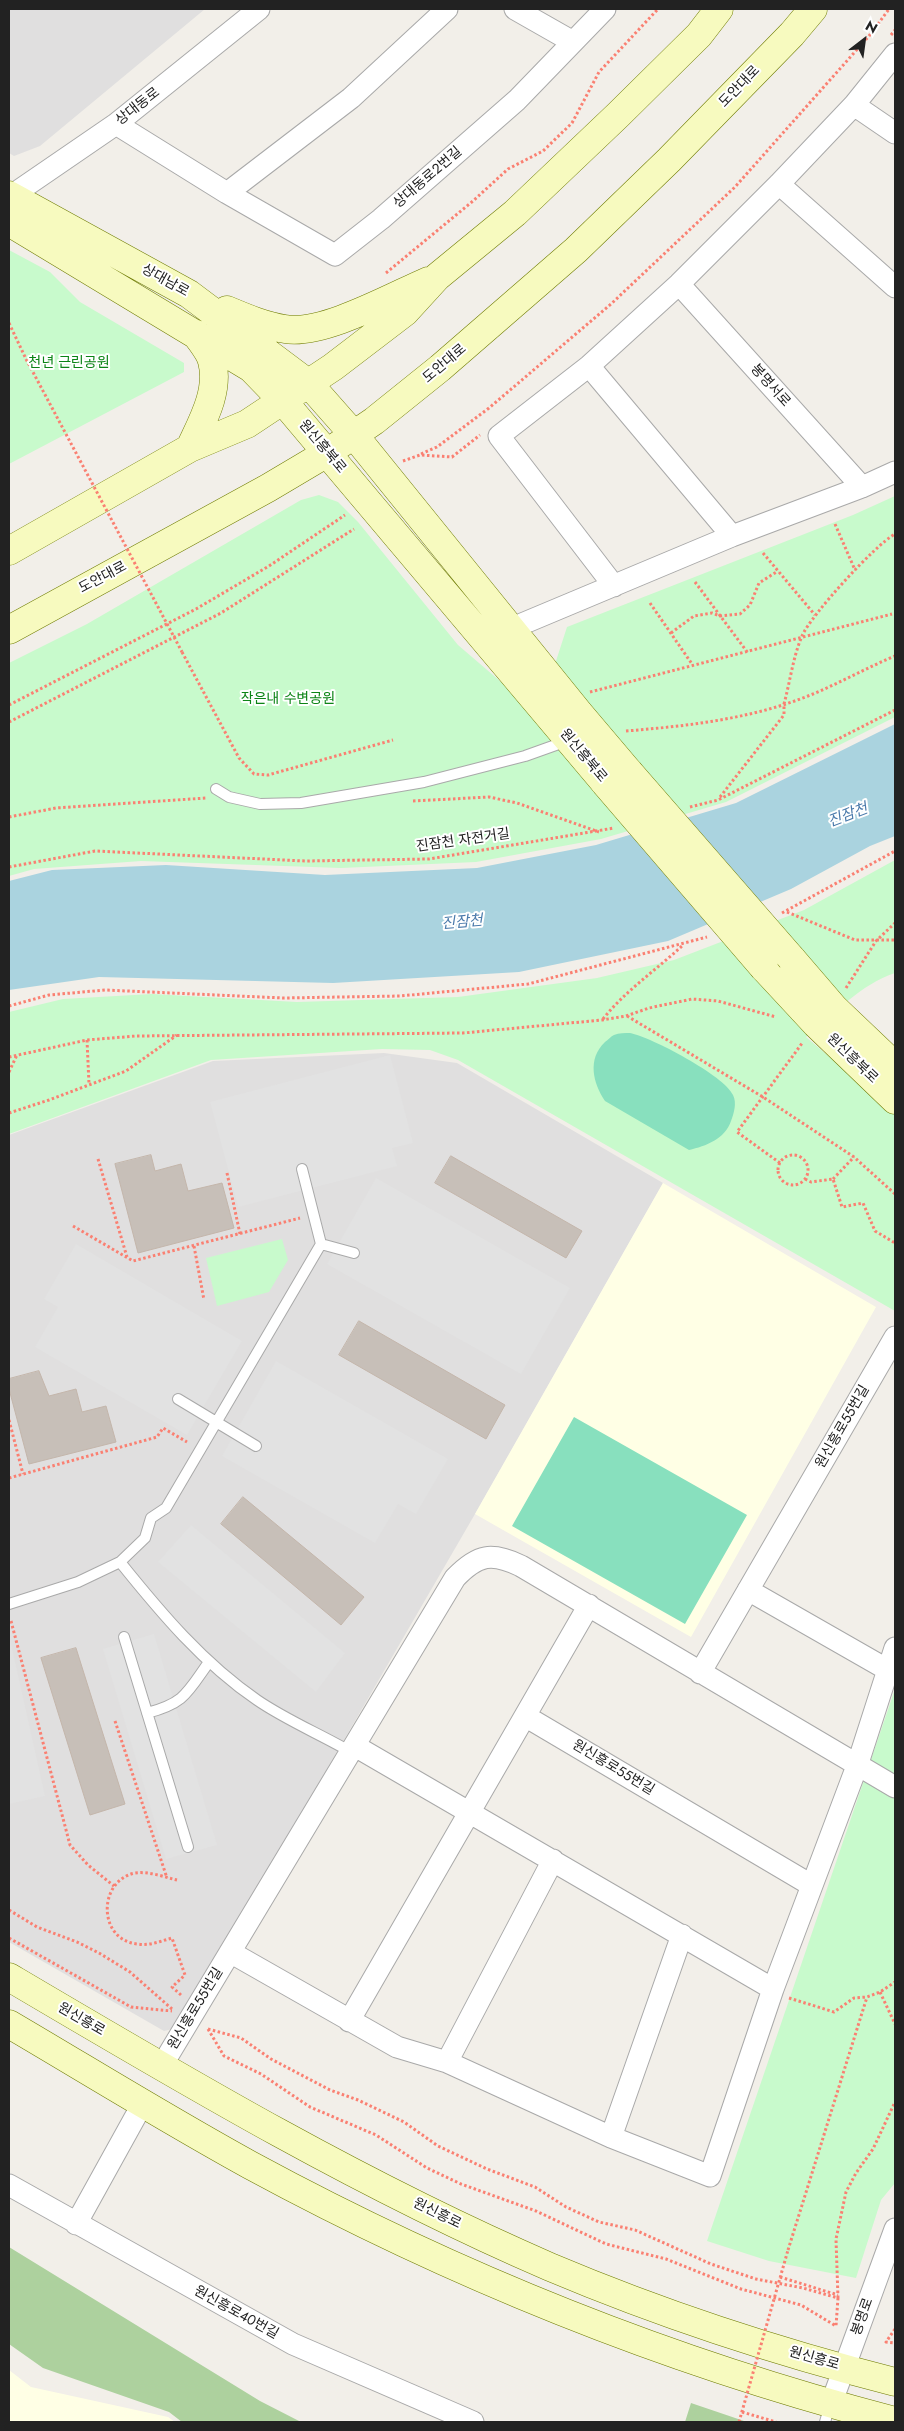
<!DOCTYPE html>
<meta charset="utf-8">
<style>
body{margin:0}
#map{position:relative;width:904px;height:2431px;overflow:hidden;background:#f2efe9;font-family:Jost,sans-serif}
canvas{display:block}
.frame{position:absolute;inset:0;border:10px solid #222;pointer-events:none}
.north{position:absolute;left:839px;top:15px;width:50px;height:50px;-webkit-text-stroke:4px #fff;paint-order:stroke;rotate:30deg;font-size:14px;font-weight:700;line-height:20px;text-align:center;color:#222}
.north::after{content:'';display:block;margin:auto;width:18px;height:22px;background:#222;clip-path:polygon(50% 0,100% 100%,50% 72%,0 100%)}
</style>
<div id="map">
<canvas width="904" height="2431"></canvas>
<div class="frame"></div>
<div class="north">N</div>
</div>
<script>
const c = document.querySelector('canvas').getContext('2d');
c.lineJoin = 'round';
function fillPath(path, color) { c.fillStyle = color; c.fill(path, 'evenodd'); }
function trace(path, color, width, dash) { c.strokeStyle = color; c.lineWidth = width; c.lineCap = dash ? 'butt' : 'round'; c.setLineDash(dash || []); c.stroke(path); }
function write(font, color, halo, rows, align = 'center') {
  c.font = font + ' Jost,"Noto Sans KR",sans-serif'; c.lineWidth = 4; c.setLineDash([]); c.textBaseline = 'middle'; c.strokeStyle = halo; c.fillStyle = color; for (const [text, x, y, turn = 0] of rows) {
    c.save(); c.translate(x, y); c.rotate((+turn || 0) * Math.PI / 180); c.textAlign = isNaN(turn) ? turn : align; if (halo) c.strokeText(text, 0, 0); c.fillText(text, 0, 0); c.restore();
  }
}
fillPath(new Path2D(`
 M 9,9 L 205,9 L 40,146 L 14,156 L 9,153 Z
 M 384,1053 L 457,1063 L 663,1183 L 475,1514 L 177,2028 L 164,2031 L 9,1942 L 9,1135 L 213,1061 Z`), '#e0dfdf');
fillPath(new Path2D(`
 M 663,1183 L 876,1307 L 691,1637 L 475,1514 Z
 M 9,2370 L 31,2387 L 168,2417 L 175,2422 L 9,2422 Z`), '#ffffe5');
fillPath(new Path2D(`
 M 9,2247 L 260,2401 L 301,2422 L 182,2422 L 169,2412 L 43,2368 L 9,2344 Z
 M 691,2403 L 747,2422 L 685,2422 Z`), '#add19e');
fillPath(new Path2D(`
 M 9,250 L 50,272 L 80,302 L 184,363 L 184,372 L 9,464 Z
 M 319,495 L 338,502 L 358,522 L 458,645 L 507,687 L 556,661 L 567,627 L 853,515 L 895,496 L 895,717 L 726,802 L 601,839 L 476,862 L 341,868 L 141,861 L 34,869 L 9,876 L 9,663 L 87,624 L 301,500 Z
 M 895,860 L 895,973 C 861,984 834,1014 806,1037 L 895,1112 L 895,1311 L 458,1060 L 430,1050 L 382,1049 L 211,1060 L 9,1134 L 9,1012 L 63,999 L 152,994 L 297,1002 L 458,997 L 597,978 L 674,960 L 804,910 Z
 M 282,1239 L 288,1260 L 269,1292 L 217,1306 L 206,1258 Z
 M 895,1689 L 895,2183 L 881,2200 L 856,2278 L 769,2261 L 707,2241 Z`), '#c8facc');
fillPath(new Path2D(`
 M 630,1033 C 651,1037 725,1076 733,1095 C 737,1103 734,1113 731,1121 C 725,1139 706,1146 689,1150 L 605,1101 C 593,1083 587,1059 605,1042 C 608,1040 611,1036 614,1035 C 619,1033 625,1033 630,1033 Z
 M 574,1417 L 747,1515 L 685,1624 L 512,1526 Z`), '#88e0be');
fillPath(new Path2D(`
 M 390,1055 L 413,1143 L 392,1148 L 397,1166 L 238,1207 L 210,1102 Z
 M 376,1178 L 570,1288 L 521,1374 L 327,1264 Z
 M 76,1244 L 242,1341 L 187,1435 L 35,1347 L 58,1307 L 44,1299 Z
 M 276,1361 L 448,1459 L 416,1514 L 398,1504 L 375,1543 L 222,1456 Z
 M 191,1525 L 345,1653 L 316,1692 L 158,1562 Z
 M 154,1634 L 217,1845 L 166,1859 L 103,1649 Z
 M 9,1635 L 45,1796 L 9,1804 Z`), '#e2e2e2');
fillPath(new Path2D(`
 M 895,724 L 895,836 L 870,846 L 791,889 L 668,941 L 519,972 L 333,983 L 99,977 L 9,990 L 9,881 L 52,870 L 166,865 L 325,875 L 477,868 L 596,845 L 736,803 Z`), '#aad3df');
const building = new Path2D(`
 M 151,1155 L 155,1171 L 181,1164 L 188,1191 L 222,1183 L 234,1228 L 138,1253 L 115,1164 Z
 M 451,1156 L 582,1231 L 566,1258 L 435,1183 Z
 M 359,1321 L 505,1405 L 486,1439 L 339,1355 Z
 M 39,1371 L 49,1396 L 76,1389 L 82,1412 L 106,1406 L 116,1442 L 29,1464 L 9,1389 L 9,1379 Z
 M 243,1497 L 364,1597 L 341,1625 L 221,1524 Z
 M 76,1648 L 125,1804 L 90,1815 L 41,1658 Z`);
fillPath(building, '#c7bfb8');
trace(building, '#c4b6ab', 1);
const lane = new Path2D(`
 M 216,789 L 229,797 L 260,804 L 301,803 L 424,782 L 525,756 L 567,741
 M 321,1244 L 354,1253
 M 178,1399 L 256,1446
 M 120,1562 C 161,1613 203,1663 257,1700 C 286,1720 320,1734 351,1752
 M 9,1604 L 78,1582 L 120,1562 L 145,1538 L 151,1518 L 166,1508 L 321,1244 L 302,1169
 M 124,1637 L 188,1847
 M 147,1713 C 185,1703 187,1693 209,1662
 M 825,2422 L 830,2405`);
const street = new Path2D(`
 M 515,9 L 573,42
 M 854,105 L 895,133
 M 116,124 L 227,193 L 335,255 L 381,219 L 517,100 L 605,9
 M 779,184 L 895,287
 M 227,193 L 351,98 L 447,9
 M 11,196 L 116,124 L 259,9
 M 679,284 L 862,487
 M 589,366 L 732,536
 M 614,586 L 499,436 L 589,366 L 679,284 L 779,184 L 854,105 L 895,54
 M 510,629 L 732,536 L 862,487 L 895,472
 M 748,1590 L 888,1670
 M 700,1673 L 895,1337
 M 525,1716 L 811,1885
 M 355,1746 L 773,1989
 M 230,1952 L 397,2047 L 447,2062 L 611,2137 L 710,2176 L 773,1989 L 857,1766 L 895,1648
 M 349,2021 L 589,1605
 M 447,2062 L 553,1860
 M 161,2067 L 455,1578 C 478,1554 492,1552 521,1566 L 895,1787
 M 611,2137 L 682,1935
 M 9,2185 L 293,2344 L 473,2422
 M 76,2224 L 143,2103
 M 831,2404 L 895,2229`);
const secondary = new Path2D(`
 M 9,195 L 189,294 L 309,384 L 354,435 L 579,713 L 629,772
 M 9,222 L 251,368 L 283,401 L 605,783
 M 227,310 C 246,318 265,326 285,329 C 322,336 393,296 428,281
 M 190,448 C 202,422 220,391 212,361 C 210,352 201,342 196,334
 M 9,551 L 190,448 L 247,424 L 333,367 L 405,312 L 437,277 L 515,213 L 618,115 L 699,35 L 719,9
 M 9,630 L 268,488 L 327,453 L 374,421 L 440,368 L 576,250 L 669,160 L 792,34 L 813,9
 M 791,958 L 834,1008 L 895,1066
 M 764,968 L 816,1024 L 895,1100
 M 9,1977 C 185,2081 362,2186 550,2267 C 659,2313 781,2353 895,2382
 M 9,2024 C 89,2071 168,2120 250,2165 C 453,2275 672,2363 895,2421`);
trace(lane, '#a9a9a9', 12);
trace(street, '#a9a9a9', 23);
trace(secondary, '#707d05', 29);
trace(new Path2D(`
 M 891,35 L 895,30
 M 386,273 L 473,201 L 508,169 L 543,151 L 572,123 L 599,72 L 658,9
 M 9,323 L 26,359
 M 421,454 L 437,447 L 489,408 L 611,304 L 735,187 L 869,36 L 889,9
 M 403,461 L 420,455 L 452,457 L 480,435
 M 835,524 L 855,570
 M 763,553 L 815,615
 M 695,582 L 748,653
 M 650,603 L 692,664
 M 671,633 L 694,616 L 712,613 L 720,616 L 740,614 L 750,605 L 759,583 L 778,571
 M 182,652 L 239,758 L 254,774 L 268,775 L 393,740
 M 590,692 L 892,614
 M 9,705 L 196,609 L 269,566 L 345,515
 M 9,722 L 221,613 L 354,529
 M 626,731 C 688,726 750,719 808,696 C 838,684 866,668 895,656
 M 720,797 L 784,715 L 784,704 C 790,682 793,657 802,636 C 811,615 875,545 895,534
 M 413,801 L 489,797 L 517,803 L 599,832
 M 690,807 L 718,800 L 895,710
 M 9,817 L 56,808 L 206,798
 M 9,867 L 95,851 L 305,861 L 429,859 L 614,828
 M 787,912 L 855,940 L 895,940
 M 782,913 L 895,851
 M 846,988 L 876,941 L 895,923
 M 9,1006 L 49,995 L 105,990 L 283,998 L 400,996 L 528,984 L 707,937
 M 627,1016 L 763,1097 L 854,1157 L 895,1194
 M 603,1019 C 624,992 656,970 682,946
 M 87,1040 L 89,1084
 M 9,1057 L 87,1040 L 136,1036 L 463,1033 L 602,1020 L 626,1016 L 649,1008 L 692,999 L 718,1001 L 776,1017
 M 9,1072 L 17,1055
 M 9,1113 L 49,1100 L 126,1071 L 177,1035
 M778 1170a15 15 0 1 1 30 0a15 15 0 1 1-30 0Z
 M 98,1159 L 127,1257
 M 780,1163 L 737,1132 L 803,1042
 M 227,1173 L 240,1234
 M 805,1179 L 811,1182 L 833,1179 L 842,1207 L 863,1203 L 875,1231 L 895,1243
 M 833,1179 L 854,1157
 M 73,1226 L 133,1261 L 300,1218
 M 194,1246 L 204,1300
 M 9,1420 L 23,1474
 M 9,1478 L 157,1437 L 163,1428 L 187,1442
 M 11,1621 L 70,1845 L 88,1865 L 114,1886
 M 115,1721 L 167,1878
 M 177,1880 C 164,1877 149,1871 135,1873 C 97,1881 98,1941 138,1944 C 150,1946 161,1941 172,1938 L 185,1975 L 172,1987 L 181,1995
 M 9,1910 L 37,1927 L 77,1942 L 99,1953 L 130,1972 L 172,2009
 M 9,1938 L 131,2007 L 172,2011
 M 880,1992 L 895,2024
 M 789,1998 L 834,2012 L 854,1998 L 867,1997 L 880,1992 L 895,1982
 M 208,2029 L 241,2038 L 271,2059 L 330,2090 L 358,2100 L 404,2122 L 438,2146 L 487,2169 L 535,2187 L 566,2207 L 599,2222 L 635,2230 L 711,2264 L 756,2279 L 803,2288 L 838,2298 L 836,2326 L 801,2305 L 741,2289 L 666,2259 L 606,2244 L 536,2211 L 461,2184 L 427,2168 L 376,2135 L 310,2107 L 261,2074 L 224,2056 Z
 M 788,2250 L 867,1997
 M 780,2277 L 838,2295
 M 838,2298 L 836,2239 L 846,2192 L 856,2173 L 873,2149 L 895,2102
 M 895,2329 L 886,2342 L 895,2343
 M 742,2412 L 776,2422`), '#fa8072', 3, [2.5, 2.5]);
trace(lane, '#fff', 10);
trace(street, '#fff', 21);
trace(secondary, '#f7fabf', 28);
const secondaryBridge = new Path2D(`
 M 629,772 L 791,958
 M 605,783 L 764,968`);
trace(secondaryBridge, '#707d05', 29, []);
trace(new Path2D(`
 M 26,359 L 182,652
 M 739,2422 L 788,2250`), '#fa8072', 3, [2.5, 2.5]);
trace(secondaryBridge, '#f7fabf', 28);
write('14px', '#222', '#fff', [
 ["도안대로",740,87,-46],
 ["상대동로",138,107,-38],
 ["상대동로2번길",428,178,-41],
 ["상대남로",165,281,29],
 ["도안대로",445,364,-40],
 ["봉명서로",770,386,48],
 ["원신흥북로",322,447,50],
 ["도안대로",103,578,-28],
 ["원신흥북로",583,756,50],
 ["진잠천 자전거길",463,841,-8],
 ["원신흥북로",852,1059,44],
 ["원신흥로55번길",843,1427,-60],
 ["원신흥로55번길",613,1768,31],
 ["원신흥로55번길",196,2009,-59],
 ["원신흥로",81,2020,30],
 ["원신흥로",437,2214,26],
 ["원신흥로40번길",236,2313,29],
 ["봉명로",863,2317,-70],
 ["원신흥로",814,2359,16]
]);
write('14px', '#0c8416', '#fff', [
 ["천년 근린공원",69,364],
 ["작은내 수변공원",288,700]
]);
write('italic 15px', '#4a7aab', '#fff', [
 ["진잠천",848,816,-21],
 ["진잠천",462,923,-5]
]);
</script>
